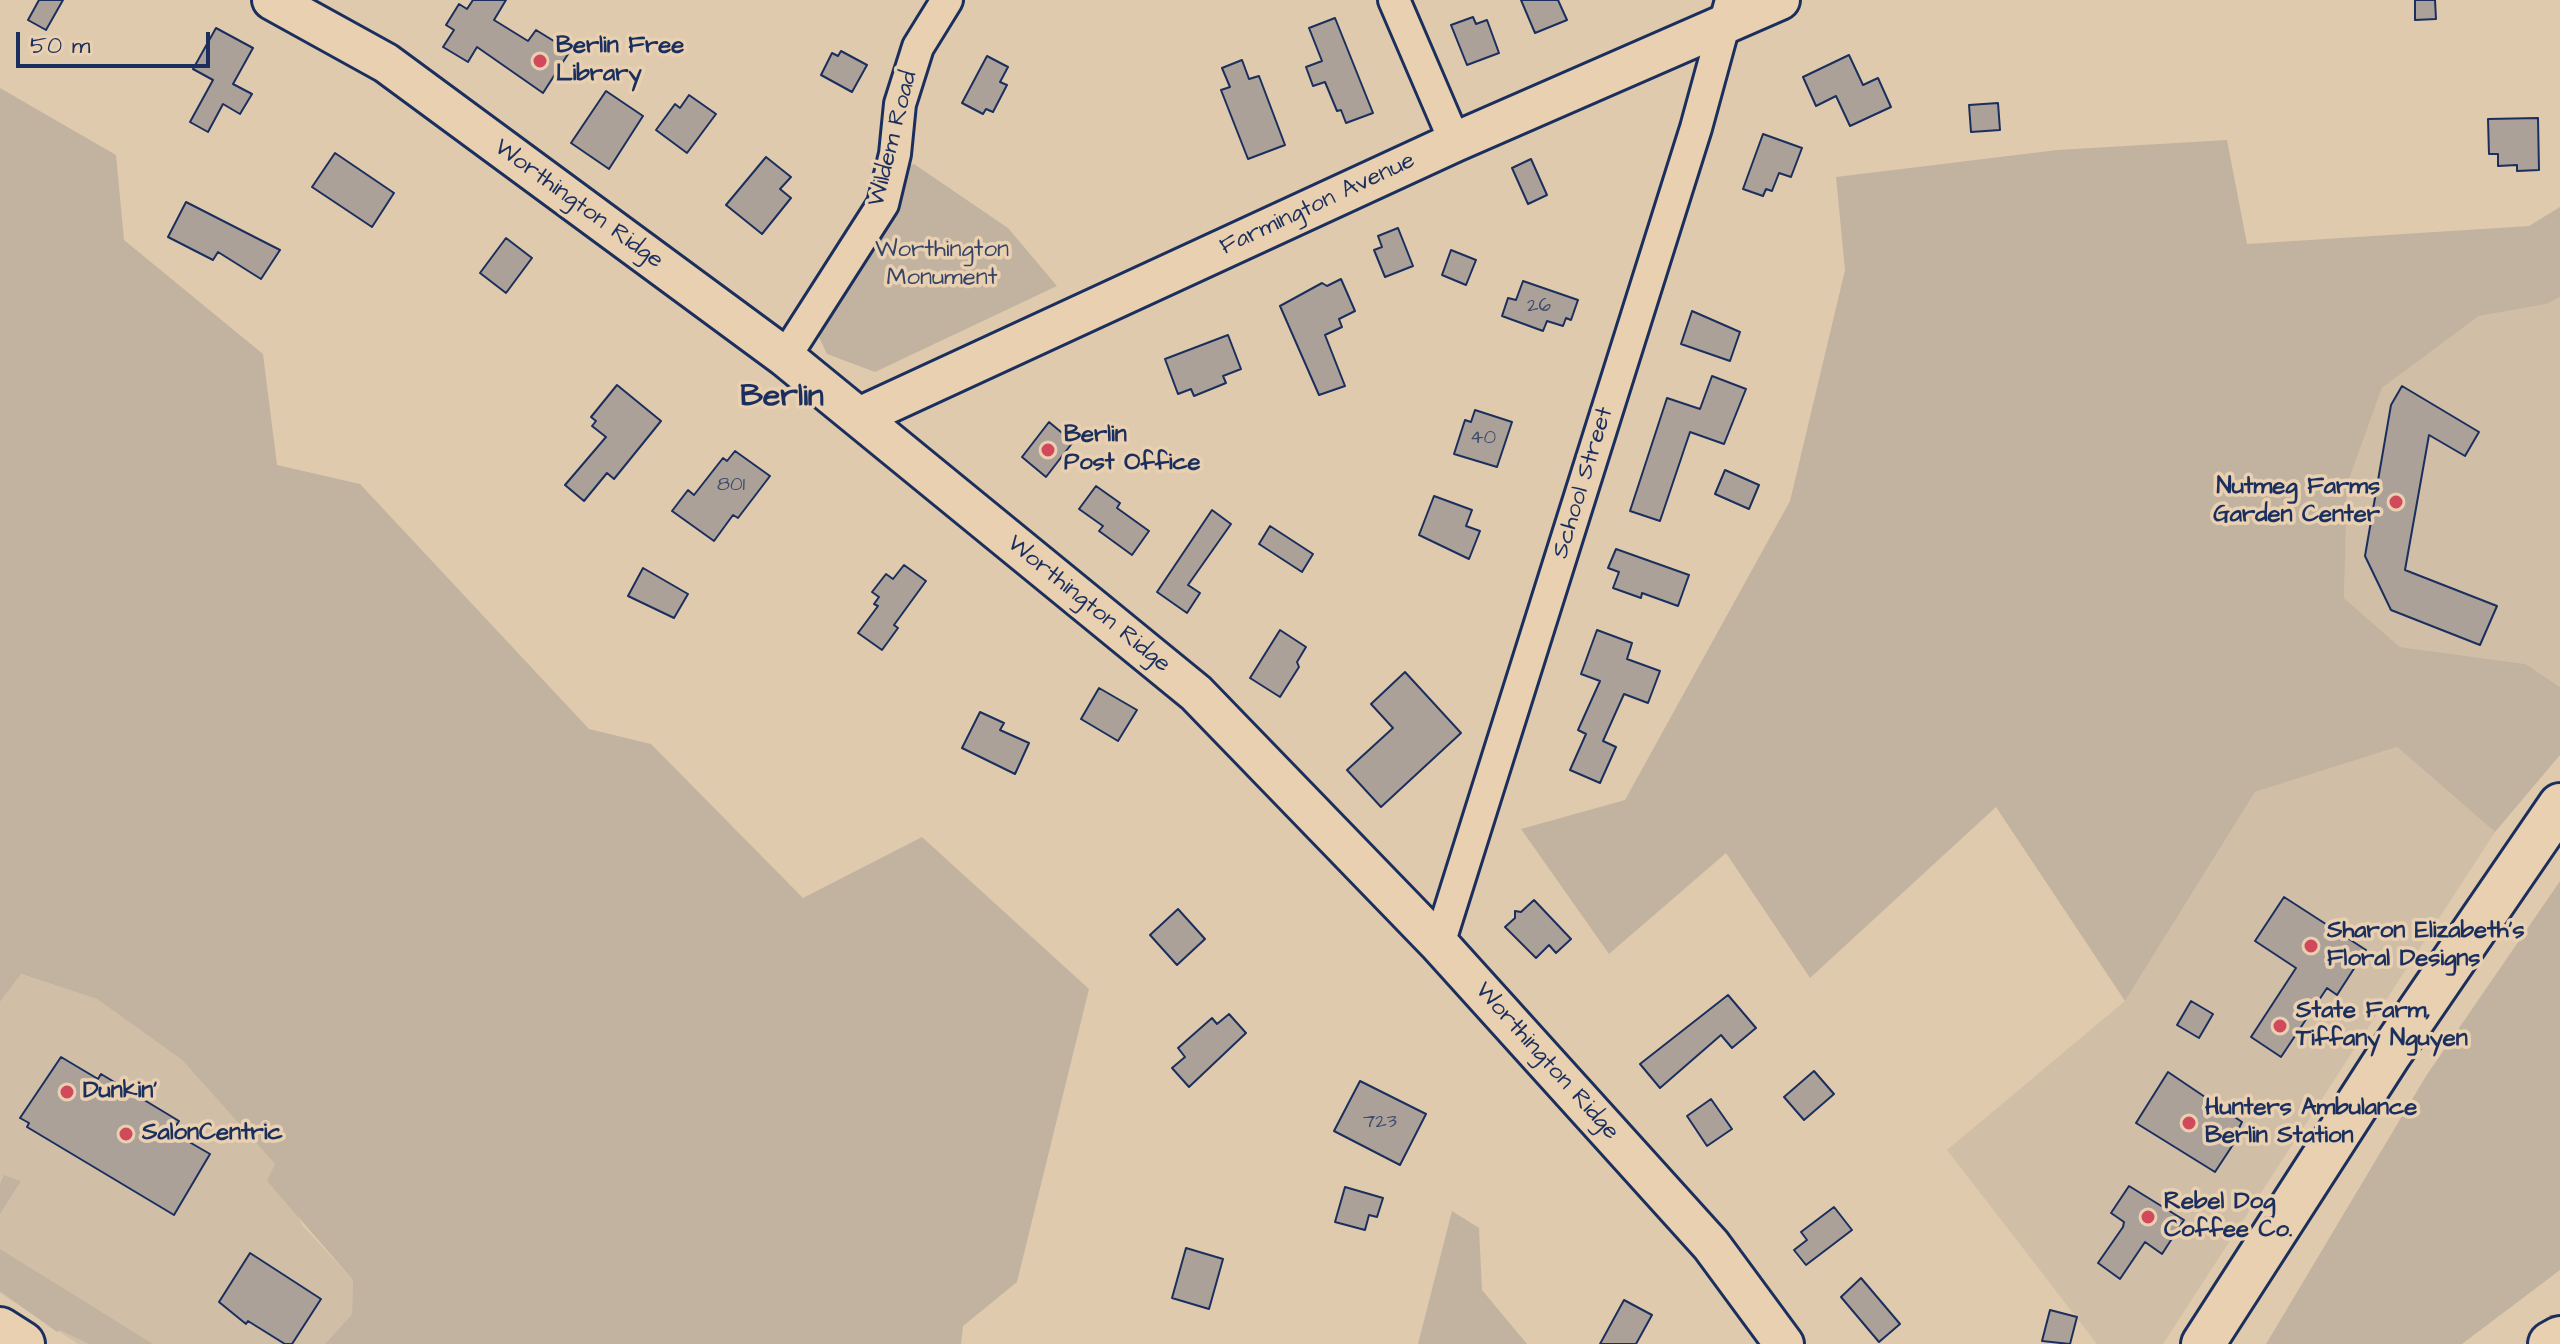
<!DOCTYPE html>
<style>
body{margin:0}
#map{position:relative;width:2560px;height:1344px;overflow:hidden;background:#e0caad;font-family:"Architects Daughter",sans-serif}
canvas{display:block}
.scale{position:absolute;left:16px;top:32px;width:194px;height:36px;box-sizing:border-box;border:4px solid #1b2f5e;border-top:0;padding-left:10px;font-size:24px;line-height:28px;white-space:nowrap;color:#1b2f5e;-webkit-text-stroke:6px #e8d0b0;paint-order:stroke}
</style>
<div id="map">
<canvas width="2560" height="1344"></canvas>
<div class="scale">50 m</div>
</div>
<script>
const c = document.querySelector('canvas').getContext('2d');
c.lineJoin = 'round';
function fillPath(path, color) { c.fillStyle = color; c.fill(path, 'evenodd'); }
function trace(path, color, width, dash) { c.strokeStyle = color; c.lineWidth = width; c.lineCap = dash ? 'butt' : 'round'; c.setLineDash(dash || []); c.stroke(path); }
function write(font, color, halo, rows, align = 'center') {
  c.font = font + ' "Architects Daughter",sans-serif'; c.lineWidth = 7; c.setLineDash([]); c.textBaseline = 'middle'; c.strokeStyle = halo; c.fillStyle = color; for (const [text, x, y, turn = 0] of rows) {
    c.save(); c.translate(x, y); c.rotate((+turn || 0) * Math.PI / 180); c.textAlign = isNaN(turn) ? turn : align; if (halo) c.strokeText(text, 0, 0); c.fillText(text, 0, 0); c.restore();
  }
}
fillPath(new Path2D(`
 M 2560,297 L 2560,687 L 2526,664 L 2400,647 L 2344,598 L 2347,485 L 2382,388 L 2479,316 L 2547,304 Z
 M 2397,747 L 2495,832 L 2163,1344 L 2097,1344 L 1947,1150 L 2125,1001 L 2255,792 Z
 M 20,974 L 97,999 L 182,1060 L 276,1165 L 302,1225 L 353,1280 L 352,1314 L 325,1344 L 78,1344 L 0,1293 L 0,1002 Z`), '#d0bea7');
fillPath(new Path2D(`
 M 0,88 L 116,155 L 124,240 L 263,354 L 277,465 L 360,484 L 589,729 L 651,744 L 803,898 L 922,837 L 1089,989 L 1017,1282 L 963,1326 L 961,1344 L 325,1344 L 352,1314 L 353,1280 L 267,1181 L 275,1164 L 182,1060 L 97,999 L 21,974 L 0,1002 Z
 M 2227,140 L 2247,244 L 2529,226 L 2560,207 L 2560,297 L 2547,304 L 2479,316 L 2382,388 L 2347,485 L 2344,598 L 2400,647 L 2526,664 L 2560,687 L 2560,755 L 2495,832 L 2397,747 L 2255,792 L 2125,1001 L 1996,807 L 1810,978 L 1726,853 L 1609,954 L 1521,829 L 1625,800 L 1790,501 L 1845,270 L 1836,177 L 2057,150 Z
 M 914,164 L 1008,228 L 1057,286 L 875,372 L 827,354 L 814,327 L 899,169 Z
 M 2560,881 L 2560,1270 L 2462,1344 L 2266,1344 L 2426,1076 Z
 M 4,1175 L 21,1181 L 0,1214 L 0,1184 Z
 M 1452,1211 L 1479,1228 L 1482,1290 L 1527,1344 L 1418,1344 Z
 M 0,1249 L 153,1344 L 89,1344 L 60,1330 L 57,1332 L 0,1291 Z`), '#c2b3a1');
const building = new Path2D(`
 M 39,0 L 63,0 L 46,30 L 28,20 Z
 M 473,0 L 506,0 L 494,20 L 528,41 L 536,30 L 570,51 L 543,93 L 477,47 L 468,62 L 443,47 L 454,30 L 446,25 L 459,4 L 467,9 Z
 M 1521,0 L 1558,0 L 1567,20 L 1535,33 Z
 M 2415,0 L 2435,0 L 2436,19 L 2415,20 Z
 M 1473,17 L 1476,24 L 1487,20 L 1499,53 L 1467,65 L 1451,25 Z
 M 1335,18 L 1373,113 L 1346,123 L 1341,110 L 1337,111 L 1325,82 L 1313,86 L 1306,67 L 1322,61 L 1309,28 Z
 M 216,28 L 253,48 L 233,84 L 252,94 L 240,114 L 223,104 L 208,132 L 190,122 L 213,80 L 193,69 Z
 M 841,51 L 867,65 L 852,92 L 821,75 L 832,53 L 838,56 Z
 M 1849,55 L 1863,85 L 1878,78 L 1891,107 L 1850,126 L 1836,96 L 1816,106 L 1803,77 Z
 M 987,56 L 1008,67 L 1000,82 L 1007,85 L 993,112 L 986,109 L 983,114 L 962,103 Z
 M 1242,60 L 1249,79 L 1259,76 L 1285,145 L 1248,159 L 1221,90 L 1230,87 L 1222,68 Z
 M 606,91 L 643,116 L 609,169 L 571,143 Z
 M 689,95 L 716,114 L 687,153 L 656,130 L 675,104 L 680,108 Z
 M 1998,103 L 2000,130 L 1971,132 L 1969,105 Z
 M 2538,118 L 2539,170 L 2517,171 L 2517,165 L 2498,166 L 2498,154 L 2489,154 L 2488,119 Z
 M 1763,134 L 1802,148 L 1791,177 L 1779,173 L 1772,191 L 1766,189 L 1763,196 L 1743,189 Z
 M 335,153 L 394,193 L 372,227 L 312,187 Z
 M 766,157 L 791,177 L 780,189 L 791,198 L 762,234 L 726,205 Z
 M 1531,159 L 1547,195 L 1528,204 L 1512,168 Z
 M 186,202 L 280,250 L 261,279 L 218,252 L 213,260 L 168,237 Z
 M 1398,228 L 1413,266 L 1385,277 L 1374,250 L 1382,247 L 1378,236 Z
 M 506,238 L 532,258 L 506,293 L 480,273 Z
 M 1451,250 L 1476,260 L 1466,285 L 1442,275 Z
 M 1341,279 L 1355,311 L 1339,319 L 1342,327 L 1325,335 L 1345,386 L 1319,395 L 1280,306 L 1322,283 L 1327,286 Z
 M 1523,281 L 1578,300 L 1571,320 L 1566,318 L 1563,326 L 1547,321 L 1543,331 L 1502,316 L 1508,298 L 1516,300 Z
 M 1692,311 L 1740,332 L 1730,361 L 1681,344 Z
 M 1228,335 L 1241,369 L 1223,376 L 1226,383 L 1194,396 L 1191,389 L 1178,394 L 1165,359 Z
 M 1712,376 L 1746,389 L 1724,444 L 1690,432 L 1660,521 L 1630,511 L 1667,398 L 1700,409 Z
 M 617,385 L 661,421 L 614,479 L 607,473 L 584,501 L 565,485 L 606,437 L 592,426 L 596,421 L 591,417 Z
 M 2402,386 L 2479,432 L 2465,456 L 2429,435 L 2405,570 L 2497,606 L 2480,645 L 2391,610 L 2365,556 L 2391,405 Z
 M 1475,410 L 1512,422 L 1497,467 L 1454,454 L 1465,420 L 1471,422 Z
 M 1049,422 L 1073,442 L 1046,477 L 1022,457 Z
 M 735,451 L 770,476 L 738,518 L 733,515 L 714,541 L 672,511 L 688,490 L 694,495 L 723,458 L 727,461 Z
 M 1725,470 L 1759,485 L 1749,509 L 1715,494 Z
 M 1096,486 L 1120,503 L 1117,508 L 1149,531 L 1132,555 L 1099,531 L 1103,526 L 1079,509 Z
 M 1434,496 L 1472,510 L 1466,526 L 1480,531 L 1469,559 L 1419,535 Z
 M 1212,510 L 1231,524 L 1188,585 L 1200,593 L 1187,613 L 1157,592 Z
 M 1270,526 L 1313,554 L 1302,572 L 1259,544 Z
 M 1616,549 L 1689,575 L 1678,606 L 1642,593 L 1641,598 L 1613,588 L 1619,572 L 1608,568 Z
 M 904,565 L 926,581 L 894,625 L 898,628 L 882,650 L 858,633 L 878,606 L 874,604 L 879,597 L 872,592 L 886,574 L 893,579 Z
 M 643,568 L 688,594 L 674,618 L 628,596 Z
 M 1280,630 L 1306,647 L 1297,662 L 1299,667 L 1280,697 L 1250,678 Z
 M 1597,630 L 1632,643 L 1627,659 L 1660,671 L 1648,703 L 1624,694 L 1603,741 L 1616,747 L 1600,783 L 1570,770 L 1586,734 L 1578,730 L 1600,681 L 1581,674 Z
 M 1405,672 L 1461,733 L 1381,807 L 1347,770 L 1393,728 L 1371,704 Z
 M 1099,688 L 1137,710 L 1118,741 L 1081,719 Z
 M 980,712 L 1004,723 L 1000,730 L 1029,743 L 1015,774 L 962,748 Z
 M 2284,897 L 2366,950 L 2337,995 L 2327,988 L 2281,1057 L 2251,1037 L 2296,968 L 2255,941 Z
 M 1534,900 L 1571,939 L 1556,953 L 1549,945 L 1536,958 L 1505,927 L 1515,918 L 1515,911 L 1521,912 Z
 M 1178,909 L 1205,939 L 1177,965 L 1150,935 Z
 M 1728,995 L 1756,1028 L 1732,1048 L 1721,1035 L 1660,1088 L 1640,1064 Z
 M 2191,1001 L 2213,1014 L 2199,1038 L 2177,1025 Z
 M 1229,1014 L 1246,1033 L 1189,1087 L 1172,1068 L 1185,1057 L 1178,1048 L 1212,1018 L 1217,1024 Z
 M 61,1057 L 98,1079 L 101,1074 L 179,1121 L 172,1132 L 210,1154 L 174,1215 L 27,1127 L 29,1123 L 20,1118 Z
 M 1814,1071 L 1834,1094 L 1804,1120 L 1784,1097 Z
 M 2168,1072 L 2242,1122 L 2237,1132 L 2240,1134 L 2215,1172 L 2136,1123 Z
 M 1360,1081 L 1426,1114 L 1400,1165 L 1334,1131 Z
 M 1711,1099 L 1732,1129 L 1707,1146 L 1687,1116 Z
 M 2129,1186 L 2184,1220 L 2162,1254 L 2145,1242 L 2120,1279 L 2098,1263 L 2123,1227 L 2124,1222 L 2111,1213 Z
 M 1345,1187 L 1383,1198 L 1377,1217 L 1369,1215 L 1365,1230 L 1335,1222 Z
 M 1834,1207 L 1852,1230 L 1806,1265 L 1794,1250 L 1807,1240 L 1801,1232 Z
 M 1186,1248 L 1223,1259 L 1209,1309 L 1172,1298 Z
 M 250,1253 L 321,1299 L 292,1344 L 285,1344 L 248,1321 L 246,1324 L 219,1302 Z
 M 1861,1278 L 1900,1324 L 1879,1342 L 1841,1297 Z
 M 1624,1300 L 1652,1315 L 1636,1344 L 1600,1344 Z
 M 2050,1310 L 2077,1317 L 2070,1344 L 2042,1341 Z`);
fillPath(building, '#aba198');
trace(building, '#1b2f5e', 2);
const minor = new Path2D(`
 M 1394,0 L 1455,142
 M 785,357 L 883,204 L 895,154 L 900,104 L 918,47 L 947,0
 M 1439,944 L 1696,128 L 1731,0`);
const tertiary = new Path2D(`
 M 272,0 L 386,63 L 785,357 L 1196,693 L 1439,944 L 1711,1245 L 1784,1344
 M 859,417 L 1455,142 L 1780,0`);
const secondary = new Path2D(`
 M 2203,1344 L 2389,1055 L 2560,805`);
const trunk = new Path2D(`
 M 0,1330 L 22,1344`);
const motorway = new Path2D(`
 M 2551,1344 L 2560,1339`);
trace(minor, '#1b2f5e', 36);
trace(tertiary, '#1b2f5e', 44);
trace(secondary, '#1b2f5e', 48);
trace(trunk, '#1b2f5e', 50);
trace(motorway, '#1b2f5e', 50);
trace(minor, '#e8d0b0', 30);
trace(tertiary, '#e8d0b0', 38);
trace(secondary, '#e8d0b0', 42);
trace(trunk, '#e8d0b0', 44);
trace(motorway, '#e8d0b0', 44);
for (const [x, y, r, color] of [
 [540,61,8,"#d1495b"],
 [1048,450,8,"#d1495b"],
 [2396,502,8,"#d1495b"],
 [2311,946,8,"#d1495b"],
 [2280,1026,8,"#d1495b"],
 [67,1092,8,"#d1495b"],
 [2189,1123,8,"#d1495b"],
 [126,1134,8,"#d1495b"],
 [2148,1217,8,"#d1495b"]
]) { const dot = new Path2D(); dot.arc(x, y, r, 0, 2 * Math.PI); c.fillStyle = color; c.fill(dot); trace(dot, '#e8d0b0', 3); }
write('20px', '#3f4c6c', null, [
 ["26",1539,307],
 ["40",1483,439],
 ["801",731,486],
 ["723",1380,1123]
]);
write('bold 24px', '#1b2f5e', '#e8d0b0', [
 ["Berlin Free",556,47],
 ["Library",556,75],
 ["Berlin",1064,436],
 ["Post Office",1064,464],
 ["Nutmeg Farms",2380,488,"right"],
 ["Garden Center",2380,516,"right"],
 ["Sharon Elizabeth's",2327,932],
 ["Floral Designs",2327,960],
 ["State Farm,",2296,1012],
 ["Tiffany Nguyen",2296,1040],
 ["Dunkin'",83,1092],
 ["Hunters Ambulance",2205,1109],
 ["Berlin Station",2205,1137],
 ["SalonCentric",142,1134],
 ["Rebel Dog",2164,1203],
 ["Coffee Co.",2164,1231]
], 'left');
write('24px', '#1b2f5e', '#e8d0b0', [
 ["Wildem Road",894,139,-76],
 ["Worthington Ridge",578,205,36],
 ["Farmington Avenue",1318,205,-25],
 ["School Street",1584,483,-73],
 ["Worthington Ridge",1088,605,39],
 ["Worthington Ridge",1546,1062,48]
]);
write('24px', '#344368', '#e8d0b0', [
 ["Worthington",942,251],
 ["Monument",942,279]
]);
write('bold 32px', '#1b2f5e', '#e8d0b0', [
 ["Berlin",782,398]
]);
</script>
